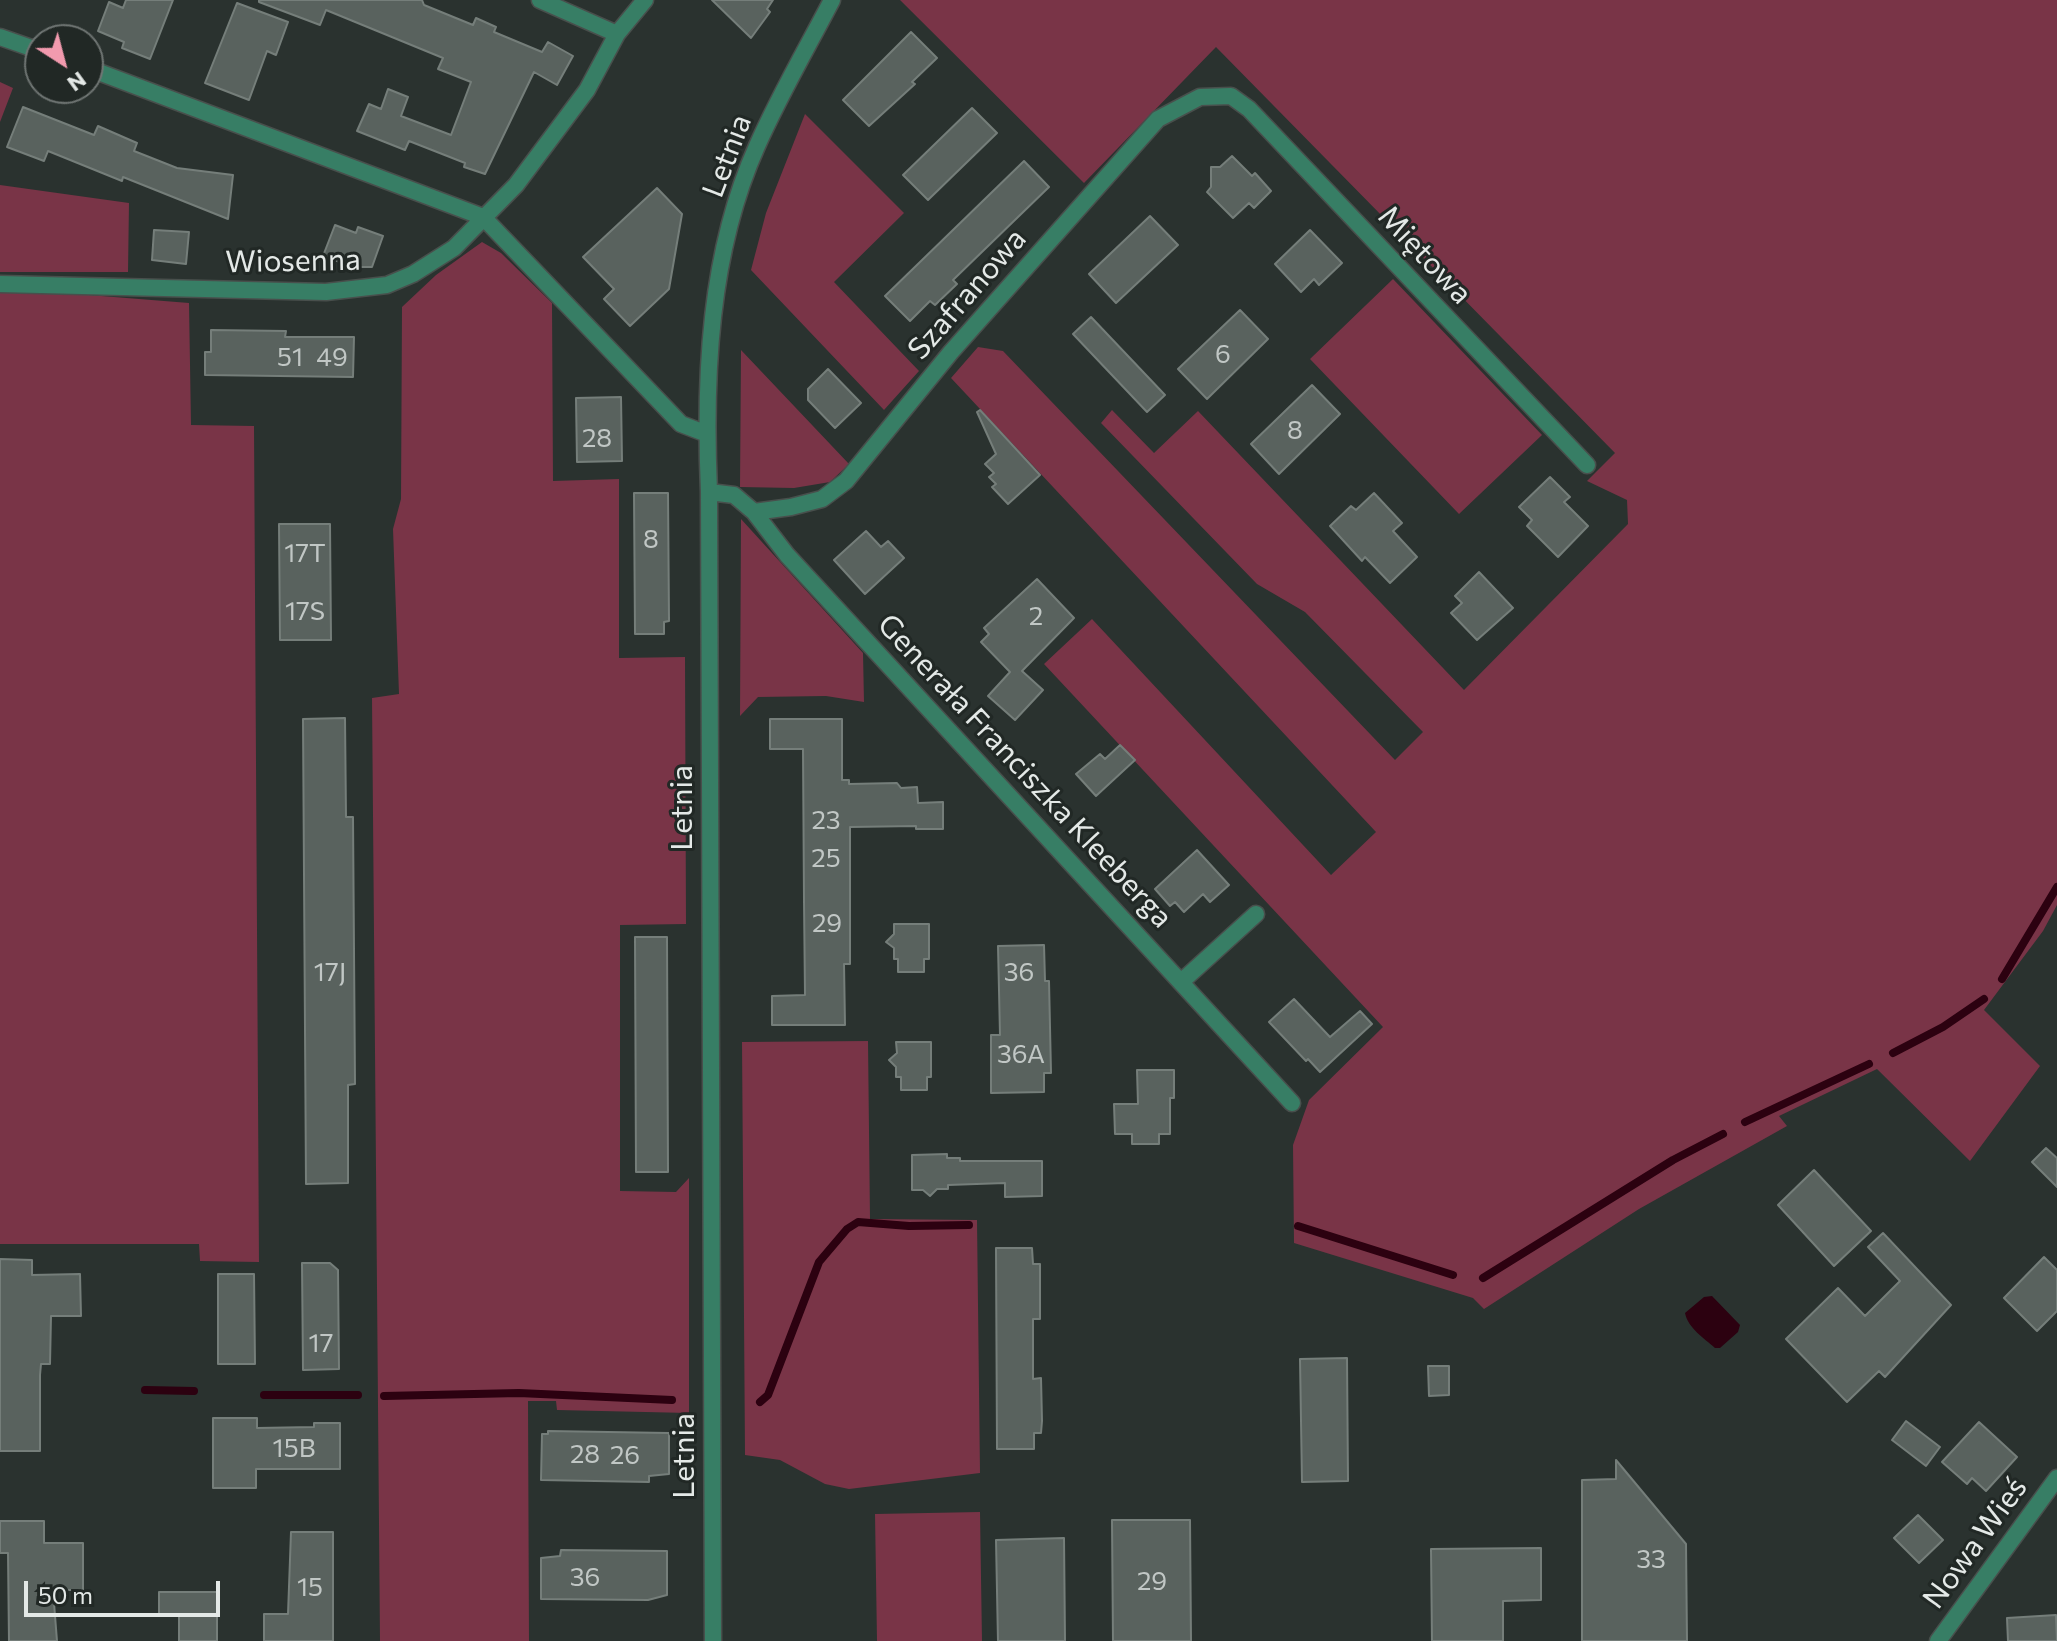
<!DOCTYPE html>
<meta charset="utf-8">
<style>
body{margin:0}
#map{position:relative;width:2057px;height:1641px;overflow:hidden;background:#2a322f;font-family:Commissioner,sans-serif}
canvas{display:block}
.north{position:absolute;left:24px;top:24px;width:80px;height:80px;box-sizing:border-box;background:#212825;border:2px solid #6f7573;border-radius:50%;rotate:144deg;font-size:22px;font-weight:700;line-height:32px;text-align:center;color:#e4e9e7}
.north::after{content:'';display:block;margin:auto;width:28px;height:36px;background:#f29aae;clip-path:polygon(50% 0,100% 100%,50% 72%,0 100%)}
.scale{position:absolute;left:24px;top:1581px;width:196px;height:36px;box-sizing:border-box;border:4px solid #e4e9e7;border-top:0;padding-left:10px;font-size:24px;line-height:28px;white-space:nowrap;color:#e4e9e7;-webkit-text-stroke:6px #212825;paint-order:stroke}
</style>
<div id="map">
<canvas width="2057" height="1641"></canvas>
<div class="north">N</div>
<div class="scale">50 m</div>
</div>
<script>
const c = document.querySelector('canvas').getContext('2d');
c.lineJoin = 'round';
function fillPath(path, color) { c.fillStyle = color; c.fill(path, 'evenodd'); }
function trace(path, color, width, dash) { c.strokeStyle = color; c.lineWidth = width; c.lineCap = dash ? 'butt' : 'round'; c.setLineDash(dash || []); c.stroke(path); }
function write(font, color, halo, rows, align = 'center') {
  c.font = font + ' Commissioner,sans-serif'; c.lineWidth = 6; c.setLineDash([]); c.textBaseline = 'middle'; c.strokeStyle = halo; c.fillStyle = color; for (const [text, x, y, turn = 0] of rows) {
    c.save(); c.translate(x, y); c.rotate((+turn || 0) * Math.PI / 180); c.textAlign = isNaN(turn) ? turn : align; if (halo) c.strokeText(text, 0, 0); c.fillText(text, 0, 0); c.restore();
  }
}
fillPath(new Path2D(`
 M 900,0 L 2057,0 L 2057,905 L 2043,931 L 1984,1010 L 2040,1066 L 1970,1161 L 1877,1069 L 1779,1116 L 1787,1126 L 1639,1209 L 1484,1309 L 1473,1298 L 1294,1243 L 1293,1145 L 1309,1100 L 1383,1027 L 1044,664 L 1092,619 L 1331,875 L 1376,832 L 951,378 L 978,347 L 1003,351 L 1395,760 L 1423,732 L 1305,612 L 1257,584 L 1101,423 L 1112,410 L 1154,453 L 1198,411 L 1464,690 L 1628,524 L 1627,500 L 1587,481 L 1615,453 L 1216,47 L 1084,183 Z
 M 0,82 L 13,88 L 0,122 Z
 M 805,114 L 904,213 L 834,282 L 919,371 L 884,410 L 751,270 L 766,213 Z
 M 0,185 L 129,203 L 128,272 L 0,272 Z
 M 482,242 L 501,253 L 552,303 L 553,481 L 619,479 L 619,658 L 685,657 L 686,924 L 620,925 L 620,1191 L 676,1192 L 689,1178 L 689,1413 L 557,1410 L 556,1401 L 528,1401 L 529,1641 L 380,1641 L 372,698 L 399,694 L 393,529 L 401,499 L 402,307 L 436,275 Z
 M 1393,279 L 1542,435 L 1459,514 L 1310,359 Z
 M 0,292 L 64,293 L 189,303 L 191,425 L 254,426 L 259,1262 L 200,1261 L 199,1244 L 0,1244 Z
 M 741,350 L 849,464 L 830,482 L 794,488 L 740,487 Z
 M 741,519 L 863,653 L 864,702 L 826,696 L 758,697 L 740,716 Z
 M 868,1041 L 870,1219 L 977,1220 L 980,1473 L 849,1489 L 825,1484 L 780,1460 L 745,1455 L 742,1042 Z
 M 980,1512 L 982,1641 L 877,1641 L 875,1514 Z`), '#793447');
fillPath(new Path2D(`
 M 1712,1296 L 1740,1325 L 1738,1332 L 1720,1348 L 1715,1348 C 1704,1338 1688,1328 1685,1313 L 1704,1297 Z`), '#2c0110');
trace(new Path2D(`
 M 2002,979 L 2057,887
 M 1893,1053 L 1943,1027 L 1984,999
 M 1745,1122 L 1869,1064
 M 1298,1226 L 1453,1275
 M 1483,1278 L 1673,1160 L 1723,1134
 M 145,1390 L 194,1391
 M 264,1395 L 358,1395
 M 384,1396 L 519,1393 L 672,1400
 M 760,1402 L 768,1395 L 819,1262 L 847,1229 L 858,1222 L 909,1226 L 969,1225`), '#2c0110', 8);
const building = new Path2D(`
 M 126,0 L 173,0 L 150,59 L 122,48 L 124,42 L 98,31 L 109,2 L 123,8 Z
 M 259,0 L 422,0 L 424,5 L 473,25 L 476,18 L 496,27 L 494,32 L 542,52 L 548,42 L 573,56 L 557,85 L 534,72 L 485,174 L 464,167 L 465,163 L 409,141 L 405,150 L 357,131 L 369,104 L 381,109 L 388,89 L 408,97 L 401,116 L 451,135 L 471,82 L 438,69 L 443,58 L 326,10 L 320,25 L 259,2 Z
 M 712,0 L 773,0 L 767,9 L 770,12 L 751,38 Z
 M 237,3 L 288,22 L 276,55 L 267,51 L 249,100 L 205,83 Z
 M 911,32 L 937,58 L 912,82 L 915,84 L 869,126 L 843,100 Z
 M 23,107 L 94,135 L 98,126 L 137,143 L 134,151 L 177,168 L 233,175 L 228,219 L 123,177 L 122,181 L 48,151 L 44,161 L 7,147 Z
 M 972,108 L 997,133 L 928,200 L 903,175 Z
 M 1232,156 L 1252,176 L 1255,173 L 1271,191 L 1254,208 L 1249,203 L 1233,218 L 1207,192 L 1211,187 L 1211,167 L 1220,167 Z
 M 1024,161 L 1049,187 L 953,280 L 957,284 L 935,305 L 930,301 L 910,321 L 885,296 Z
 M 657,188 L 682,214 L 669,289 L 630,326 L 604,299 L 614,289 L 583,257 Z
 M 1150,216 L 1178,245 L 1116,303 L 1089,274 Z
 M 335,225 L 356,233 L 358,227 L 383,236 L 372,267 L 354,267 L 323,256 Z
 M 154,230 L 189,232 L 186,264 L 152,260 Z
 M 1310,230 L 1342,263 L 1319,285 L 1314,279 L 1301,292 L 1275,264 Z
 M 1240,310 L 1268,339 L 1207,399 L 1178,369 Z
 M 1091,317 L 1165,395 L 1147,412 L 1073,334 Z
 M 211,330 L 286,331 L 285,337 L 354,337 L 353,377 L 205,375 L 205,352 L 211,352 Z
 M 828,369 L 861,403 L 835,428 L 808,400 L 808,389 Z
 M 1312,385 L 1340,414 L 1279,474 L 1251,444 Z
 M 621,397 L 622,461 L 577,462 L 576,398 Z
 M 980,410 L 1040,475 L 1008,504 L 992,487 L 996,484 L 989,477 L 994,473 L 985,464 L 996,454 L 977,412 Z
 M 1550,477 L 1570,497 L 1564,502 L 1588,526 L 1558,557 L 1527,526 L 1532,520 L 1519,507 Z
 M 634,493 L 668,493 L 669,621 L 664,622 L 664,634 L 635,634 Z
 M 1374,493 L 1402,523 L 1393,531 L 1417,557 L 1390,583 L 1365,557 L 1362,561 L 1330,526 L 1351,506 L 1356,510 Z
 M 279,524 L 330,524 L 331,640 L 280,640 Z
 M 866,531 L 881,547 L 888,541 L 904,558 L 865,594 L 834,560 Z
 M 1479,572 L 1513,608 L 1477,640 L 1451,613 L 1462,603 L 1455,596 Z
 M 1037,579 L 1074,618 L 1022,671 L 1043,690 L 1015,720 L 988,696 L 1010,672 L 981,642 L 989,634 L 984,628 Z
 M 345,718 L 346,817 L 353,817 L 355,1084 L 348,1085 L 348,1183 L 306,1184 L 303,719 Z
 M 770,719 L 842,719 L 842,780 L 849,780 L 849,784 L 897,783 L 901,788 L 917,787 L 918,803 L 943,802 L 943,829 L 916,829 L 916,826 L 850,827 L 850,964 L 844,964 L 845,1025 L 772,1025 L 772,996 L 805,995 L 804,900 L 803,749 L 770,749 Z
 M 1120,745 L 1135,760 L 1096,796 L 1076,774 L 1100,754 L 1105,759 Z
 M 1197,850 L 1229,885 L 1210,902 L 1203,894 L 1184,912 L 1175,902 L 1170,906 L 1155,889 Z
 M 894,924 L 929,924 L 929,959 L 924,959 L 924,972 L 898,972 L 898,959 L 894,959 L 894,948 L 886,942 L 894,934 Z
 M 635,937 L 667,937 L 668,1172 L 636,1172 Z
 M 1044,945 L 1045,981 L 1049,981 L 1051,1073 L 1044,1073 L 1044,1092 L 991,1093 L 991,1035 L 1000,1035 L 998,946 Z
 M 1294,999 L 1330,1037 L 1360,1011 L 1372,1024 L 1320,1072 L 1308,1059 L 1306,1061 L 1269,1022 Z
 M 896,1042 L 931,1042 L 931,1077 L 927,1077 L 927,1090 L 901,1090 L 901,1077 L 896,1077 L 896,1067 L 889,1060 L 897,1053 Z
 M 1137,1070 L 1174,1070 L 1174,1098 L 1170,1098 L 1170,1134 L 1159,1134 L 1159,1144 L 1132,1144 L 1132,1134 L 1115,1134 L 1114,1104 L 1138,1104 Z
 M 2046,1148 L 2057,1158 L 2057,1187 L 2032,1162 Z
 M 947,1154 L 947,1158 L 960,1158 L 960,1161 L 1042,1161 L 1042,1196 L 1005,1197 L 1005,1183 L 948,1185 L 948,1189 L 937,1189 L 930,1196 L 923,1190 L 912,1190 L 912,1155 Z
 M 1814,1170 L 1871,1231 L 1834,1266 L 1778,1205 Z
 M 1883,1233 L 1951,1305 L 1885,1377 L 1879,1371 L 1847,1402 L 1786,1339 L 1838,1288 L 1865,1316 L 1900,1281 L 1868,1247 Z
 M 996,1248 L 1032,1248 L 1033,1264 L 1040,1264 L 1040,1319 L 1033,1319 L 1033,1379 L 1041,1378 L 1042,1421 L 1041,1433 L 1034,1433 L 1034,1449 L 997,1449 Z
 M 2044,1257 L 2057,1270 L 2057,1311 L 2037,1331 L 2004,1298 Z
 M 0,1259 L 32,1260 L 32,1275 L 80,1274 L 81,1316 L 51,1316 L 50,1364 L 41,1364 L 40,1375 L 40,1451 L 0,1451 Z
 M 302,1263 L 330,1263 L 338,1270 L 339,1369 L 303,1370 Z
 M 218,1274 L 254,1274 L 255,1364 L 218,1364 Z
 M 1347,1358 L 1348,1481 L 1302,1482 L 1300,1359 Z
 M 1428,1366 L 1449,1366 L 1449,1395 L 1429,1396 Z
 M 213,1418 L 257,1418 L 257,1428 L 314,1427 L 314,1423 L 340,1423 L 340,1469 L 256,1469 L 256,1488 L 213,1488 Z
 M 1906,1421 L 1940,1447 L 1926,1466 L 1892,1440 Z
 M 1979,1422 L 2017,1457 L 1986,1491 L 1972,1478 L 1967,1484 L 1942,1462 Z
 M 548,1431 L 669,1433 L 669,1474 L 649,1476 L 649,1482 L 541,1480 L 542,1434 L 548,1434 Z
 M 1616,1460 L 1686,1544 L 1687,1641 L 1582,1641 L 1582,1480 L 1616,1479 Z
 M 1918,1515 L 1943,1540 L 1919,1563 L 1894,1538 Z
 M 1112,1520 L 1190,1520 L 1191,1641 L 1113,1641 Z
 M 0,1521 L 44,1521 L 44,1543 L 83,1543 L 83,1590 L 53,1590 L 57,1641 L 9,1641 L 8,1553 L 0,1553 Z
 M 291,1532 L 333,1532 L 333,1641 L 264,1641 L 264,1614 L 288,1614 Z
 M 1064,1538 L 1065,1641 L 998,1641 L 996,1540 Z
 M 1541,1548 L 1541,1600 L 1503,1601 L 1503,1641 L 1432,1641 L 1431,1549 Z
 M 561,1550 L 667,1551 L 667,1595 L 648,1600 L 541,1599 L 541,1558 L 560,1556 Z
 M 159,1592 L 217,1592 L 217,1641 L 179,1641 L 179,1616 L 159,1616 Z
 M 2056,1615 L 2057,1641 L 2008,1641 L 2007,1618 Z`);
fillPath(building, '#59625e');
trace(building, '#757e7a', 2);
const minor = new Path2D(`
 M 540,0 L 617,34
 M 0,37 L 40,51
 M 88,68 L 483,217 L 681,424 L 707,434
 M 0,284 L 326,292 L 387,285 L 413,274 L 454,248 L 516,185 L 587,90 L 617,34 L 645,0
 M 709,492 L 734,495 L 754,512 L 787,555 L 1292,1103
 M 754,512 L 791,507 L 822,499 L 846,481 L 951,352 L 1158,119 L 1200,97 L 1231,96 L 1249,109 L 1587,465
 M 1181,982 L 1256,914
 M 713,1641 L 709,492 C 704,377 709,253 757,146 C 779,96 807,48 832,0
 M 1938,1641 L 2057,1478`);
trace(minor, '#484f4c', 19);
trace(minor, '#377e65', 16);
write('26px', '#c1c7c5', null, [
 ["6",1223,354],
 ["51",290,357],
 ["49",332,357],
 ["8",1295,430],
 ["28",597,438],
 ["8",651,539],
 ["17T",305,553],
 ["17S",305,611],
 ["2",1036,616],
 ["23",826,820],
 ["25",826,858],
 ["29",827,923],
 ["17J",330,972],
 ["36",1019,972],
 ["36A",1021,1054],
 ["17",321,1343],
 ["15B",294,1448],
 ["28",585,1454],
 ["26",625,1455],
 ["33",1651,1559],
 ["36",585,1577],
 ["29",1152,1581],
 ["15",310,1587]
]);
write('30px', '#e4e9e7', '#212825', [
 ["Letnia",727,156,-69],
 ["Miętowa",1425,255,47],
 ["Wiosenna",293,261,-1],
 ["Szafranowa",967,294,-49],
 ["Generała Franciszka Kleeberga",1025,771,47],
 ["Letnia",682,808,-90],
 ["Letnia",684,1456,-90],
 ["Nowa Wieś",1975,1543,-54]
]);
</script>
